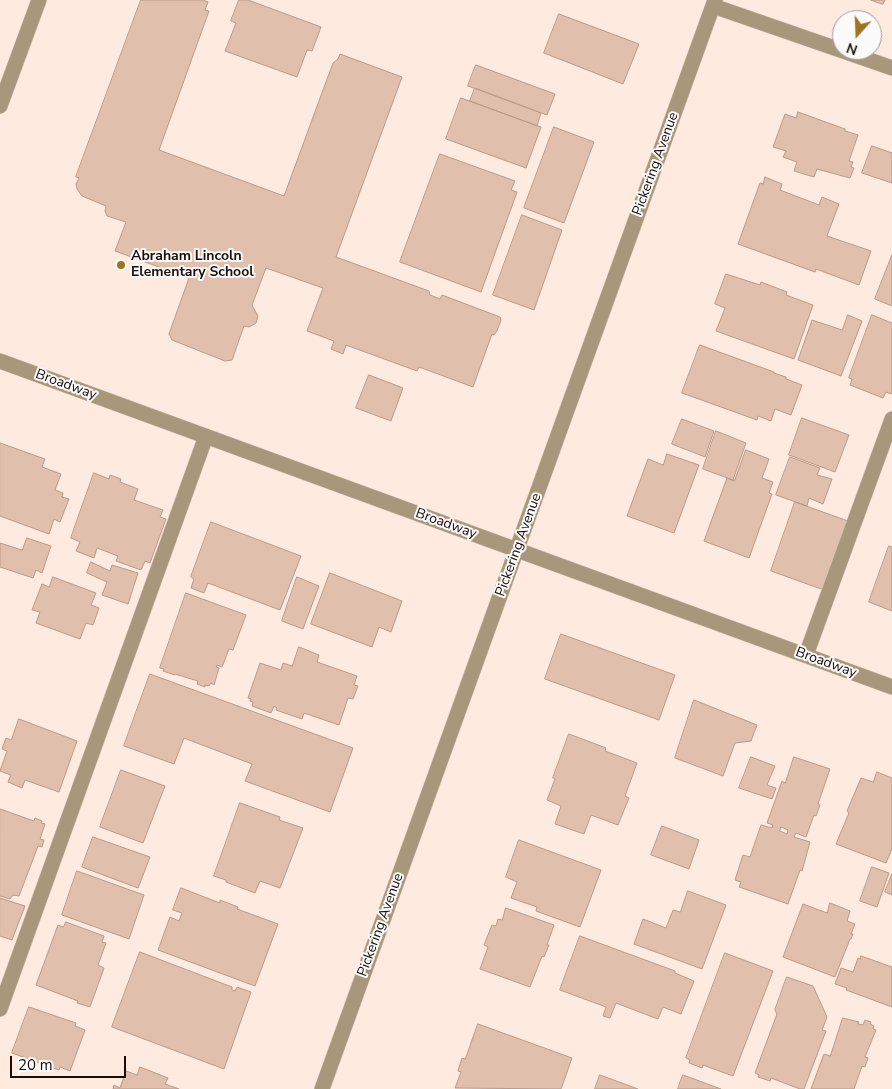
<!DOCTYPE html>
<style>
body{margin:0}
#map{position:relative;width:892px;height:1089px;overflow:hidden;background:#feeade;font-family:"Nunito Sans",sans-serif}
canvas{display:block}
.north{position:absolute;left:832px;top:10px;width:50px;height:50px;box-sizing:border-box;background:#fbfbfb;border:1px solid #a19c99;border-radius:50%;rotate:200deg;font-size:14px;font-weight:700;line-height:20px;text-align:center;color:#190e07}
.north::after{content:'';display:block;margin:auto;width:18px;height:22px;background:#9d7422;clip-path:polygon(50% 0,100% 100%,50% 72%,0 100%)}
.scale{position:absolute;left:10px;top:1056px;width:116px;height:22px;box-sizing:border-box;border:2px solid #190e07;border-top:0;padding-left:6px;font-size:15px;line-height:18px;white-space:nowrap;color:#190e07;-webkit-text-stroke:4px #fbfbfb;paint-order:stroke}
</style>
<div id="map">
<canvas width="892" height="1089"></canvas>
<div class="north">N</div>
<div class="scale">20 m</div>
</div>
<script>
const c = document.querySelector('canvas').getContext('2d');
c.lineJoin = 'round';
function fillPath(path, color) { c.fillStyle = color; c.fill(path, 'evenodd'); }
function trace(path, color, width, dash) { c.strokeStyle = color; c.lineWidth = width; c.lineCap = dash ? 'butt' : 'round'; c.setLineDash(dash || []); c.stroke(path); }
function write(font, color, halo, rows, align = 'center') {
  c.font = font + ' "Nunito Sans",sans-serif'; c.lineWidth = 4; c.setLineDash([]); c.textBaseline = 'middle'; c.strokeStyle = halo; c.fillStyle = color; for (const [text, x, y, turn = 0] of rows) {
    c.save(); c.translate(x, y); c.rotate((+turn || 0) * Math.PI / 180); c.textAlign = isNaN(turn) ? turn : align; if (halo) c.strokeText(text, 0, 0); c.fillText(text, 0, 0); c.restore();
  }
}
const building = new Path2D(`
 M 141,0 L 203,0 L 208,2 L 205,10 L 209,11 L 159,150 L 284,196 L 333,63 L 338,59 L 340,54 L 402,77 L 336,257 L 429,291 L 430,295 L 440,299 L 442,295 L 500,317 L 501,320 L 497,331 L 494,335 L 492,334 L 473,387 L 419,367 L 417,371 L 346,345 L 343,354 L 331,349 L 334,341 L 307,331 L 323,288 L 266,268 L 252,305 L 258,316 L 256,323 L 249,327 L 244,326 L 232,360 L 225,361 L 172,340 L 169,334 L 189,278 L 115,251 L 126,222 L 107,216 L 105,211 L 106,206 L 82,196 L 77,189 L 76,184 L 79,178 L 76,177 Z
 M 239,0 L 248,0 L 321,27 L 312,51 L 307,50 L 297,77 L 225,51 L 236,23 L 231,21 Z
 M 871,0 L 885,0 L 883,4 Z
 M 559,14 L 639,44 L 623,84 L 544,53 Z
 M 476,65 L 555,94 L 547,115 L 468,86 Z
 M 475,88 L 541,113 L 537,126 L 470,101 Z
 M 461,98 L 541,127 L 526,168 L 446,139 Z
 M 798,112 L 845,129 L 845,131 L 858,135 L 849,161 L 853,162 L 851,167 L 854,168 L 850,178 L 817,169 L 814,177 L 794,171 L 797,162 L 783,157 L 786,151 L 773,147 L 785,114 L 796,118 Z
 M 554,127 L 594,142 L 564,223 L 524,208 Z
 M 872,146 L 892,153 L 892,183 L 862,173 Z
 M 440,154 L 515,181 L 511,190 L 517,192 L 481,292 L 400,262 Z
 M 765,177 L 782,184 L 780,190 L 819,205 L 822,197 L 839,204 L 827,236 L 871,251 L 859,285 L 816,269 L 815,272 L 738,244 L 760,183 L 763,184 Z
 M 522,215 L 562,230 L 534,310 L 493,295 Z
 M 892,255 L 892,306 L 875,299 Z
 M 726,274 L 760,285 L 761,282 L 787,292 L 786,295 L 813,305 L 794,359 L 716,331 L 725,308 L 715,304 Z
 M 848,315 L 862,321 L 841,376 L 798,360 L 812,320 L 842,330 Z
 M 872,315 L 892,323 L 892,394 L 886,392 L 883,398 L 850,385 L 852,379 L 849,378 Z
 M 700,345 L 774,372 L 774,373 L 786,377 L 786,379 L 802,385 L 791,415 L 775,409 L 771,421 L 758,416 L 757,420 L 682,393 Z
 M 369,375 L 403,388 L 391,421 L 356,408 Z
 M 802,418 L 849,435 L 835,472 L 789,455 Z
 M 682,419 L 714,431 L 705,457 L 672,444 Z
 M 716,431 L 746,443 L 733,480 L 703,469 Z
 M 0,443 L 45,459 L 42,467 L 61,474 L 55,490 L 63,493 L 62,497 L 69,499 L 60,522 L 54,519 L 49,534 L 0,516 Z
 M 746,450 L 769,459 L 762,478 L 773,482 L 769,493 L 772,494 L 749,558 L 704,541 L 727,478 L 734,481 Z
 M 667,454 L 699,465 L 674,533 L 627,516 L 648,459 L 663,465 Z
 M 790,457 L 820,468 L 817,475 L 832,479 L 823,504 L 809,498 L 807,506 L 776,495 Z
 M 94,473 L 109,479 L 110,475 L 121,479 L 120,482 L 138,489 L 134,500 L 163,510 L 160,517 L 166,519 L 150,563 L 145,561 L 141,570 L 116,561 L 118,556 L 97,548 L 94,558 L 76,551 L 80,542 L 71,538 Z
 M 795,502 L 848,521 L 824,590 L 771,571 Z
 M 211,522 L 301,556 L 280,610 L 208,583 L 204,593 L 191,588 L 194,579 L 191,577 Z
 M 27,538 L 51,546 L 42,573 L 36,570 L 33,578 L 0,567 L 0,543 L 22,550 Z
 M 889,546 L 892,547 L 892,611 L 869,602 Z
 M 91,562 L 110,571 L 112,565 L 138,573 L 128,604 L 102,595 L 107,582 L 87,573 Z
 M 330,573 L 402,601 L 391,632 L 379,627 L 372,647 L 311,624 Z
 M 53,577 L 96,593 L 91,605 L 99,608 L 93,625 L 86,623 L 80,639 L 36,623 L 40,612 L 32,610 L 42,584 L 49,587 Z
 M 297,577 L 319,586 L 303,629 L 282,621 Z
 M 186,593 L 246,615 L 233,650 L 229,649 L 222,667 L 217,665 L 216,667 L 219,668 L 214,685 L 211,683 L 209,686 L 205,685 L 205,687 L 197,684 L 198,681 L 175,674 L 175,675 L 163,671 L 164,669 L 160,668 Z
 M 561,634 L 675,675 L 659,720 L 545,679 Z
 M 299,647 L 319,655 L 317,662 L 357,676 L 354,685 L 358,686 L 353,699 L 348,698 L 339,725 L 304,713 L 302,719 L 276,710 L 277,708 L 274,706 L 271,713 L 252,706 L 253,702 L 250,701 L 251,699 L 248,698 L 260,663 L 281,670 L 283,663 L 292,666 Z
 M 150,674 L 353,748 L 330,812 L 245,781 L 252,764 L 184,738 L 174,764 L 124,746 Z
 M 694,700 L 757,725 L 751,741 L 735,743 L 723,776 L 675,758 Z
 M 19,719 L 77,741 L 59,792 L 25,780 L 22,788 L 8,782 L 11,775 L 0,771 L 7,751 L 2,749 L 6,738 L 11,740 Z
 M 569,734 L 606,748 L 605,751 L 637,763 L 625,796 L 629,798 L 618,825 L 591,815 L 584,834 L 555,824 L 561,806 L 547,800 L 555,779 L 553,778 Z
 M 751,757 L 775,766 L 767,785 L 776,788 L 772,799 L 739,788 Z
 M 794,757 L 830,769 L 818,804 L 820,805 L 816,816 L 814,815 L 806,837 L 796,833 L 794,837 L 810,842 L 802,871 L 800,870 L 788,904 L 739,887 L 741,882 L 735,880 L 743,855 L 750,857 L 761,825 L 772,828 L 773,825 L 767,823 L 782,781 L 785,783 ZM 781,827 L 788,830 L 787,834 L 780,831 Z
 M 121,770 L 165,786 L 143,843 L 100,827 Z
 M 877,772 L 892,778 L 892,849 L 886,863 L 836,844 L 849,813 L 847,811 L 861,778 L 873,782 Z
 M 240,803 L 280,817 L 279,820 L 303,828 L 280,888 L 260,881 L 255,893 L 226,882 L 226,880 L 214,876 Z
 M 0,809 L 34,821 L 35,818 L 42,821 L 41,823 L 45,824 L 40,839 L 44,840 L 42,847 L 38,846 L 19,896 L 13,895 L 10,899 L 0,896 Z
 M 662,826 L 699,840 L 689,869 L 651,855 Z
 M 93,837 L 150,857 L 138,888 L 82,867 Z
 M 519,840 L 601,870 L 580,927 L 536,911 L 537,907 L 511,898 L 517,882 L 506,877 Z
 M 872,867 L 889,873 L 877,907 L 860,901 Z
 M 77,871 L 144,895 L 129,939 L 62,915 Z
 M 892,874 L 892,895 L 885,892 Z
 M 181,888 L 220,903 L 220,900 L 238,907 L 237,909 L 278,924 L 255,986 L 158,950 L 170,917 L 179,921 L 182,913 L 173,910 Z
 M 688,891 L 726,905 L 702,969 L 634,944 L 643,919 L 666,928 L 673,910 L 680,912 Z
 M 0,898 L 25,906 L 12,940 L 0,936 Z
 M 830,903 L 850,911 L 847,921 L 855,924 L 851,934 L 853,934 L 851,939 L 850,939 L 835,977 L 783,957 L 803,904 L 827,913 Z
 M 506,908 L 554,925 L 547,945 L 549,945 L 544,957 L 542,956 L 530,987 L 480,969 L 488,947 L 484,945 L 492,925 L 496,926 L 498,919 L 502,920 Z
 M 66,922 L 104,936 L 102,942 L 106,943 L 98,965 L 104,968 L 90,1007 L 77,1003 L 78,1001 L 36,985 L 58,925 L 63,927 Z
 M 580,936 L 675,971 L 675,973 L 694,981 L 681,1014 L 663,1007 L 658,1019 L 616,1003 L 610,1018 L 603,1016 L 606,1007 L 560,990 Z
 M 140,952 L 232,987 L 232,990 L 235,991 L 237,987 L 251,992 L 224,1069 L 112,1027 Z
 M 725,953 L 773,971 L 733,1076 L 703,1065 L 702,1068 L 689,1063 L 690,1060 L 686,1058 Z
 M 861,956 L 892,967 L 892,1007 L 846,990 L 847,988 L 835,984 L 841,968 L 853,972 L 858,958 L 860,959 Z
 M 787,977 L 813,986 L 827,1017 L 822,1030 L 826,1031 L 804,1089 L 800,1089 L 771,1078 L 770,1081 L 758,1077 L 759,1075 L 755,1073 L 777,1014 L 775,1010 Z
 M 29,1007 L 76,1023 L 75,1026 L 85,1030 L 70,1071 L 60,1067 L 59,1070 L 12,1053 Z
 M 843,1018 L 859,1022 L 858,1024 L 863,1025 L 865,1020 L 871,1022 L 870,1024 L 874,1026 L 873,1029 L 876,1030 L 865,1057 L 868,1058 L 865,1067 L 862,1066 L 854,1089 L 811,1089 L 824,1054 L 830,1056 Z
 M 478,1024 L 572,1058 L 561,1089 L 455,1088 L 461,1072 L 458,1071 L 462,1058 L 465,1059 Z
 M 140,1067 L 168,1078 L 165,1084 L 179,1089 L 113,1089 L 114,1085 L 120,1088 L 126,1071 L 137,1075 Z
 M 600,1075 L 638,1089 L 595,1089 Z
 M 683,1075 L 721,1089 L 678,1089 Z`);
fillPath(building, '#e0bfac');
trace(building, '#ba9a88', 1);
const minor = new Path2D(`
 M 713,6 L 892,68
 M 0,106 L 39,0
 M 0,361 L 892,687
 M 806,655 L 892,419
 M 0,1009 L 206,436
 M 322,1089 L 715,0`);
trace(minor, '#d9c7bc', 16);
trace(minor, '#a9977c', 15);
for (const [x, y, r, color] of [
 [121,265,5,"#9d7422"]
]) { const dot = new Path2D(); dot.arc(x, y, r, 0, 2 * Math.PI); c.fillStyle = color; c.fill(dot); trace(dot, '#fbfbfb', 2); }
write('14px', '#190e07', '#fbfbfb', [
 ["Pickering Avenue",656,164,-70],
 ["Broadway",66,385,20],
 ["Broadway",446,524,20],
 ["Pickering Avenue",519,545,-70],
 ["Broadway",826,663,20],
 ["Pickering Avenue",381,925,-70]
]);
write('bold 14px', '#190e07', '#fbfbfb', [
 ["Abraham Lincoln",131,257],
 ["Elementary School",131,273]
], 'left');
</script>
